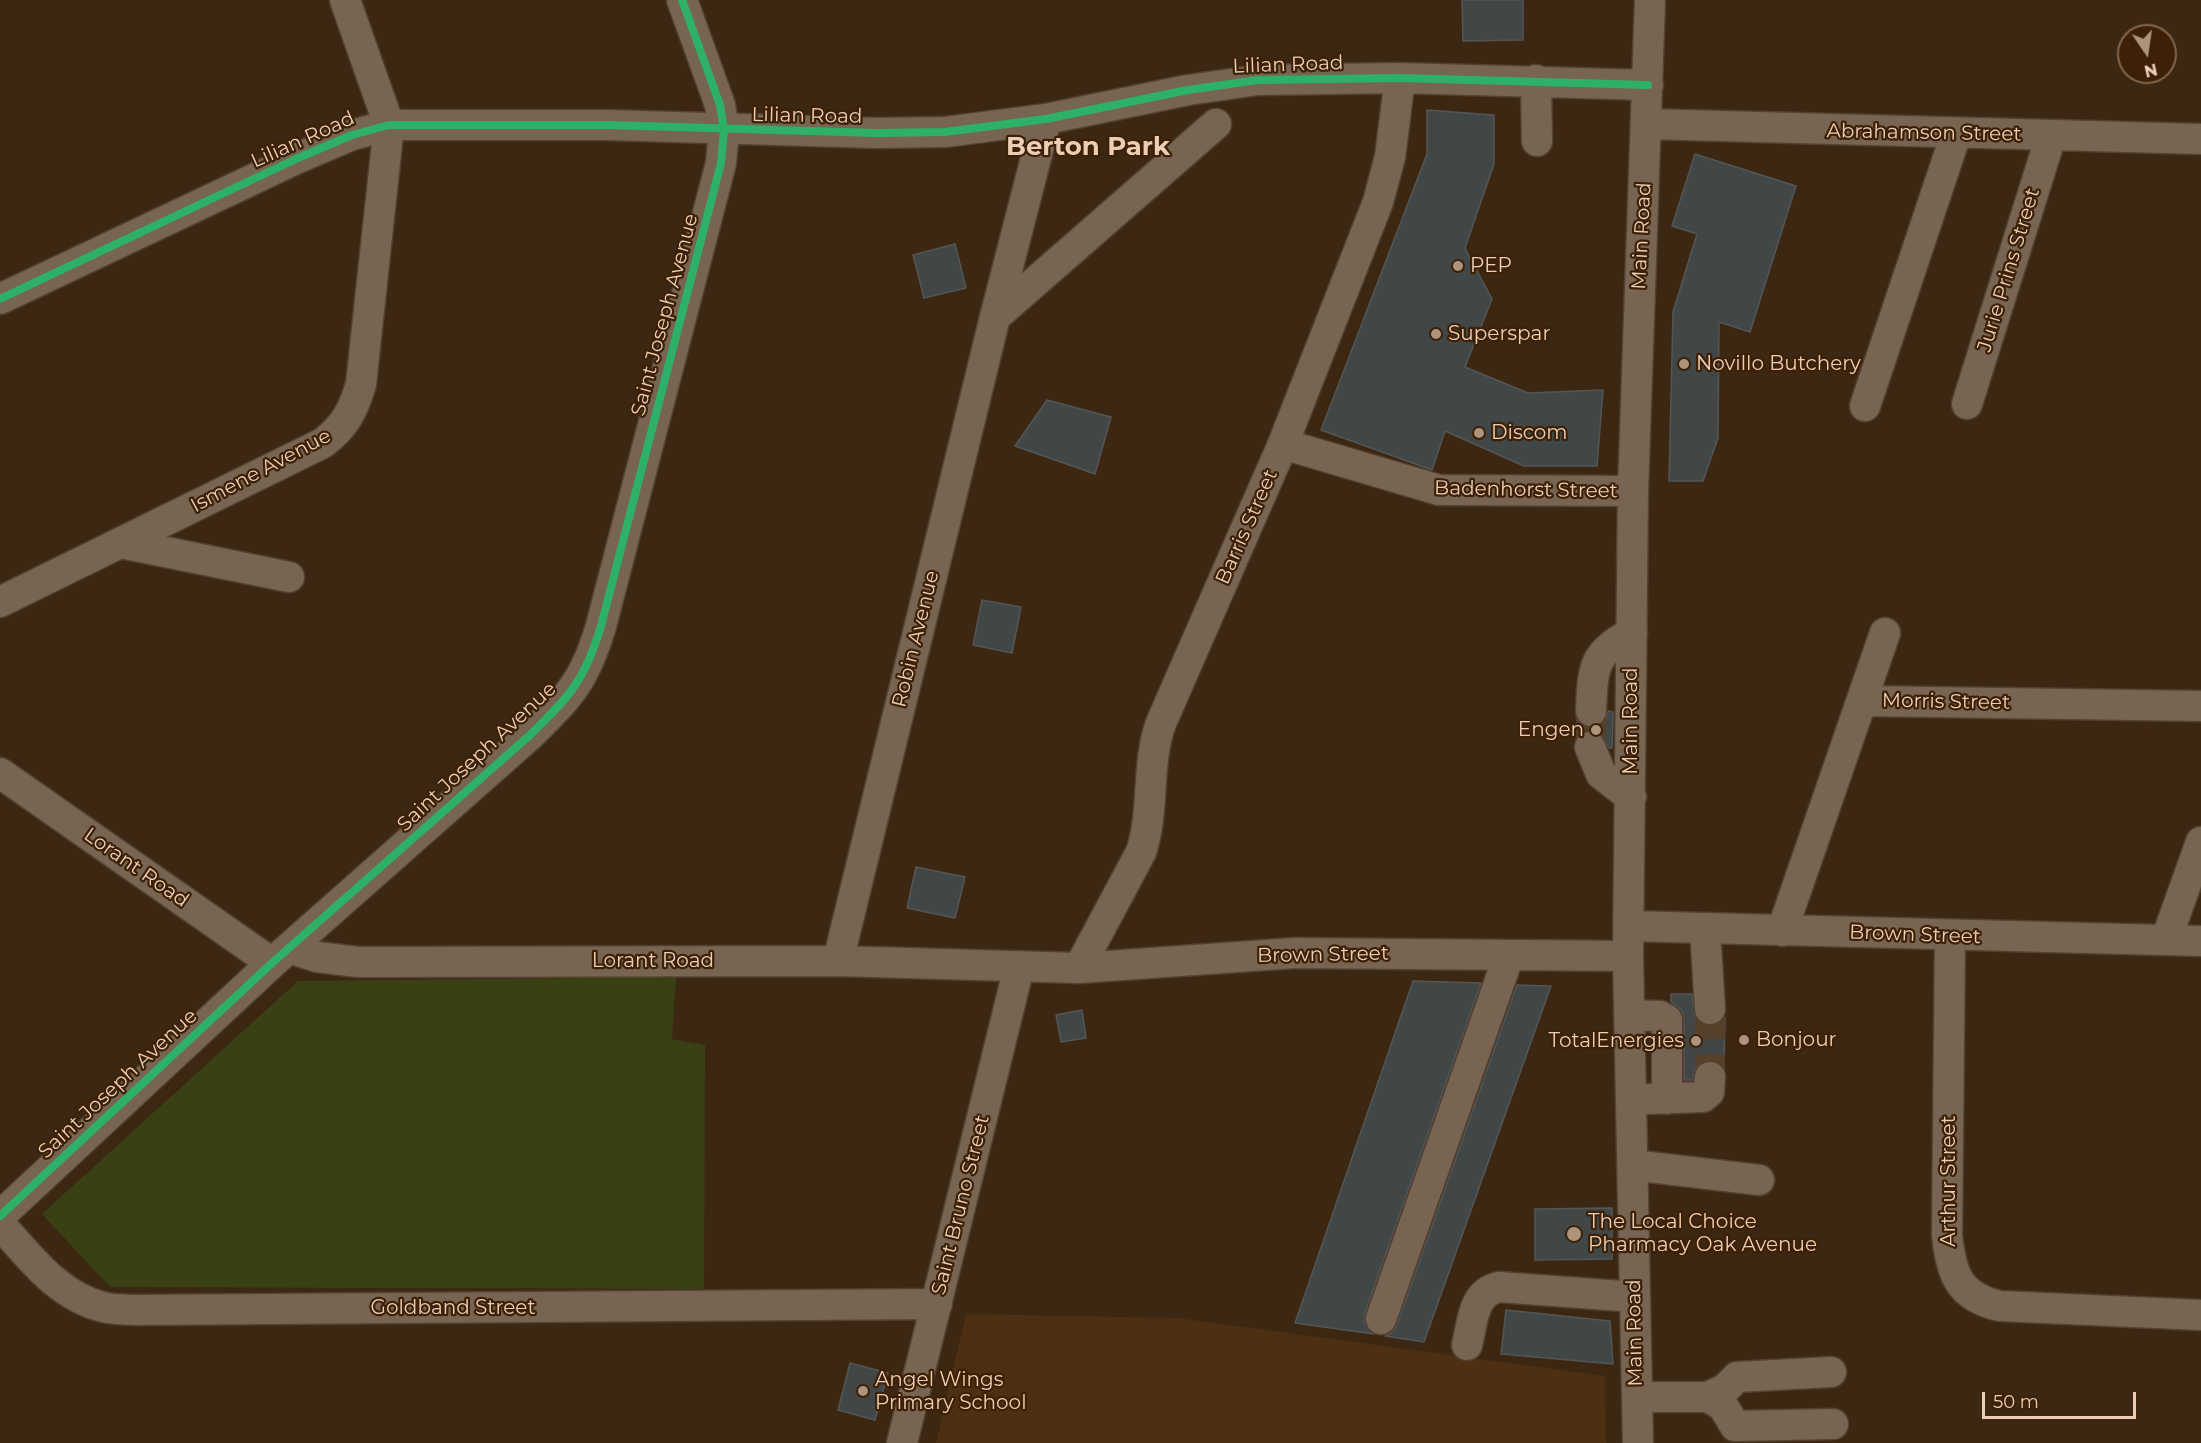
<!DOCTYPE html>
<style>
body{margin:0}
#map{position:relative;width:2201px;height:1443px;overflow:hidden;background:#3c2712;font-family:Montserrat,sans-serif}
canvas{display:block}
.north{position:absolute;left:2117px;top:24px;width:60px;height:60px;box-sizing:border-box;background:#3d2106;border:2px solid #83664c;border-radius:50%;rotate:167deg;font-size:16px;font-weight:700;line-height:24px;text-align:center;color:#ecceb5}
.north::after{content:'';display:block;margin:auto;width:21px;height:27px;background:#ae947c;clip-path:polygon(50% 0,100% 100%,50% 72%,0 100%)}
.scale{position:absolute;left:1982px;top:1392px;width:154px;height:27px;box-sizing:border-box;border:3px solid #ecceb5;border-top:0;padding-left:8px;font-size:18px;line-height:21px;white-space:nowrap;color:#ecceb5;-webkit-text-stroke:4px #3d2106;paint-order:stroke}
</style>
<div id="map">
<canvas width="2201" height="1443"></canvas>
<div class="north">N</div>
<div class="scale">50 m</div>
</div>
<script>
const c = document.querySelector('canvas').getContext('2d');
c.lineJoin = 'round';
function fillPath(path, color) { c.fillStyle = color; c.fill(path, 'evenodd'); }
function trace(path, color, width, dash) { c.strokeStyle = color; c.lineWidth = width; c.lineCap = dash ? 'butt' : 'round'; c.setLineDash(dash || []); c.stroke(path); }
function write(font, color, halo, rows, align = 'center') {
  c.font = font + ' Montserrat,sans-serif'; c.lineWidth = 4.5; c.setLineDash([]); c.textBaseline = 'middle'; c.strokeStyle = halo; c.fillStyle = color; for (const [text, x, y, turn = 0] of rows) {
    c.save(); c.translate(x, y); c.rotate((+turn || 0) * Math.PI / 180); c.textAlign = isNaN(turn) ? turn : align; if (halo) c.strokeText(text, 0, 0); c.fillText(text, 0, 0); c.restore();
  }
}
fillPath(new Path2D(`
 M 966,1314 L 1178,1318 L 1605,1376 L 1606,1443 L 936,1443 Z`), '#4d2f12');
fillPath(new Path2D(`
 M 676,977 L 672,1039 L 705,1045 L 704,1289 L 110,1287 L 42,1214 L 298,981 Z`), '#394114');
const building = new Path2D(`
 M 1462,0 L 1523,0 L 1523,40 L 1463,41 Z
 M 1427,110 L 1494,115 L 1494,164 L 1465,248 L 1492,299 L 1465,367 L 1528,393 L 1603,390 L 1597,466 L 1524,466 L 1445,431 L 1432,470 L 1321,430 L 1427,154 Z
 M 1695,154 L 1796,186 L 1750,332 L 1719,322 L 1718,438 L 1703,481 L 1669,481 L 1673,312 L 1697,234 L 1672,226 Z
 M 955,244 L 966,288 L 924,298 L 913,255 Z
 M 1047,400 L 1111,417 L 1095,474 L 1015,446 Z
 M 982,600 L 1021,607 L 1012,653 L 973,645 Z
 M 1608,711 L 1613,712 L 1612,748 L 1609,748 L 1601,734 L 1593,730 L 1584,731 L 1578,735 L 1578,722 L 1590,728 L 1598,727 L 1605,721 Z
 M 916,867 L 965,877 L 955,918 L 907,908 Z
 M 1413,981 L 1481,983 L 1365,1313 L 1364,1323 L 1374,1334 L 1295,1323 Z
 M 1517,985 L 1551,986 L 1424,1342 L 1385,1336 L 1393,1332 L 1397,1325 Z
 M 1671,994 L 1692,994 L 1695,1018 L 1703,1025 L 1719,1024 L 1725,1017 L 1724,1067 L 1712,1060 L 1703,1061 L 1695,1068 L 1693,1080 L 1684,1080 L 1684,1019 L 1682,1011 L 1671,1002 Z
 M 1082,1010 L 1086,1038 L 1061,1042 L 1056,1015 Z
 M 1612,1208 L 1612,1259 L 1535,1260 L 1535,1209 Z
 M 1506,1310 L 1610,1321 L 1613,1364 L 1501,1354 Z
 M 850,1363 L 888,1373 L 875,1420 L 838,1410 Z`);
fillPath(building, '#414747');
trace(building, '#545656', 1.5);
trace(new Path2D(`
 M 1590,747 L 1591,711
 M 1710,1009 L 1710,1077`), '#56402a', 30, [30, 15]);
const minor = new Path2D(`
 M 1536,80 L 1537,141
 M 1647,124 L 2201,139
 M 0,299 L 298,158 L 352,135 L 389,125 L 607,125 L 877,133 L 945,132 L 1046,119 L 1188,90 L 1258,80 L 1400,78 L 1648,85
 M 995,317 L 1216,124
 M 1967,404 L 2051,136
 M 1865,406 L 1956,134
 M 1283,444 L 1439,490 L 1633,491
 M 121,543 L 289,577
 M 0,602 L 323,443 C 345,426 353,411 361,384 L 389,125 L 345,0
 M 1864,701 L 2201,706
 M 1591,711 C 1593,669 1592,653 1632,633
 M 1590,747 L 1601,774 L 1631,797
 M 0,773 L 272,963
 M 1629,926 L 2201,941
 M 1705,929 L 1710,1009
 M 1782,931 L 1885,633
 M 1950,936 L 1947,1235 C 1951,1274 1959,1297 2000,1306 L 2201,1315
 M 2166,940 L 2201,842
 M 289,948 L 317,957 L 358,962 L 838,961 L 1079,968 L 1295,953 L 1628,956
 M 838,961 L 995,317 L 1046,119
 M 1079,968 L 1141,852 C 1155,810 1146,764 1161,723 L 1283,444 L 1378,202 L 1390,157 L 1400,78
 M 1629,1015 L 1660,1016 L 1667,1020 L 1667,1099
 M 1648,1099 L 1703,1097 L 1709,1092 L 1710,1077
 M 1632,1165 L 1759,1180
 M 0,1216 L 272,963 L 530,735 C 570,696 585,680 601,626 L 721,163 L 724,130 L 720,105 L 682,0
 M 0,1224 C 30,1257 58,1296 103,1307 C 113,1310 125,1309 135,1310 L 937,1304
 M 1381,1319 L 1509,955
 M 1467,1345 C 1473,1322 1472,1293 1499,1287 L 1635,1297
 M 1637,1397 L 1708,1397 L 1725,1389 L 1737,1377 L 1831,1372
 M 1708,1397 L 1723,1406 L 1735,1426 L 1833,1424
 M 902,1443 L 1019,967
 M 1638,1443 L 1628,956 L 1633,491 L 1650,0`);
trace(minor, '#524031', 33);
trace(minor, '#786452', 30);
trace(new Path2D(`
 M 0,299 L 298,158 L 352,135 L 389,125 L 607,125 L 877,133 L 945,132 L 1046,119 L 1188,90 L 1258,80 L 1400,78 L 1648,85
 M 0,1216 L 272,963 L 530,735 C 570,696 585,680 601,626 L 721,163 L 724,130 L 720,105 L 682,0`), '#2db169', 8);
for (const [x, y, r, color] of [
 [1458,266,6,"#ae947c"],
 [1436,334,6,"#ae947c"],
 [1684,364,6,"#ae947c"],
 [1479,433,6,"#ae947c"],
 [1596,730,6,"#ae947c"],
 [1744,1040,6,"#ae947c"],
 [1696,1041,6,"#ae947c"],
 [1574,1234,8,"#ae947c"],
 [863,1391,6,"#ae947c"]
]) { const dot = new Path2D(); dot.arc(x, y, r, 0, 2 * Math.PI); c.fillStyle = color; c.fill(dot); trace(dot, '#3d2106', 2); }
write('20px', '#ecceb5', '#3d2106', [
 ["Lilian Road",1288,65,-2],
 ["Lilian Road",807,116,1],
 ["Abrahamson Street",1924,133,1],
 ["Lilian Road",303,140,-24],
 ["Main Road",1642,236,-87],
 ["Jurie Prins Street",2009,270,-73],
 ["Saint Joseph Avenue",665,315,-75],
 ["Ismene Avenue",261,471,-28],
 ["Badenhorst Street",1526,490,1],
 ["Barris Street",1247,527,-66],
 ["Robin Avenue",916,639,-76],
 ["Morris Street",1946,702,1],
 ["Main Road",1631,721,-90],
 ["Saint Joseph Avenue",477,757,-43],
 ["Lorant Road",136,868,35],
 ["Brown Street",1915,935,2],
 ["Brown Street",1323,955,-1],
 ["Lorant Road",653,961],
 ["Saint Joseph Avenue",118,1084,-43],
 ["Arthur Street",1949,1181,-90],
 ["Saint Bruno Street",961,1205,-76],
 ["Goldband Street",453,1308],
 ["Main Road",1635,1333,-91]
]);
write('20px', '#ecceb5', '#3d2106', [
 ["PEP",1470,266],
 ["Superspar",1448,334],
 ["Novillo Butchery",1696,364],
 ["Discom",1491,433],
 ["Engen",1584,730,"right"],
 ["Bonjour",1756,1040],
 ["TotalEnergies",1684,1041,"right"],
 ["The Local Choice",1588,1222],
 ["Pharmacy Oak Avenue",1588,1245],
 ["Angel Wings",875,1380],
 ["Primary School",875,1403]
], 'left');
write('bold 26px', '#ecceb5', '#3d2106', [
 ["Berton Park",1088,147]
]);
</script>
